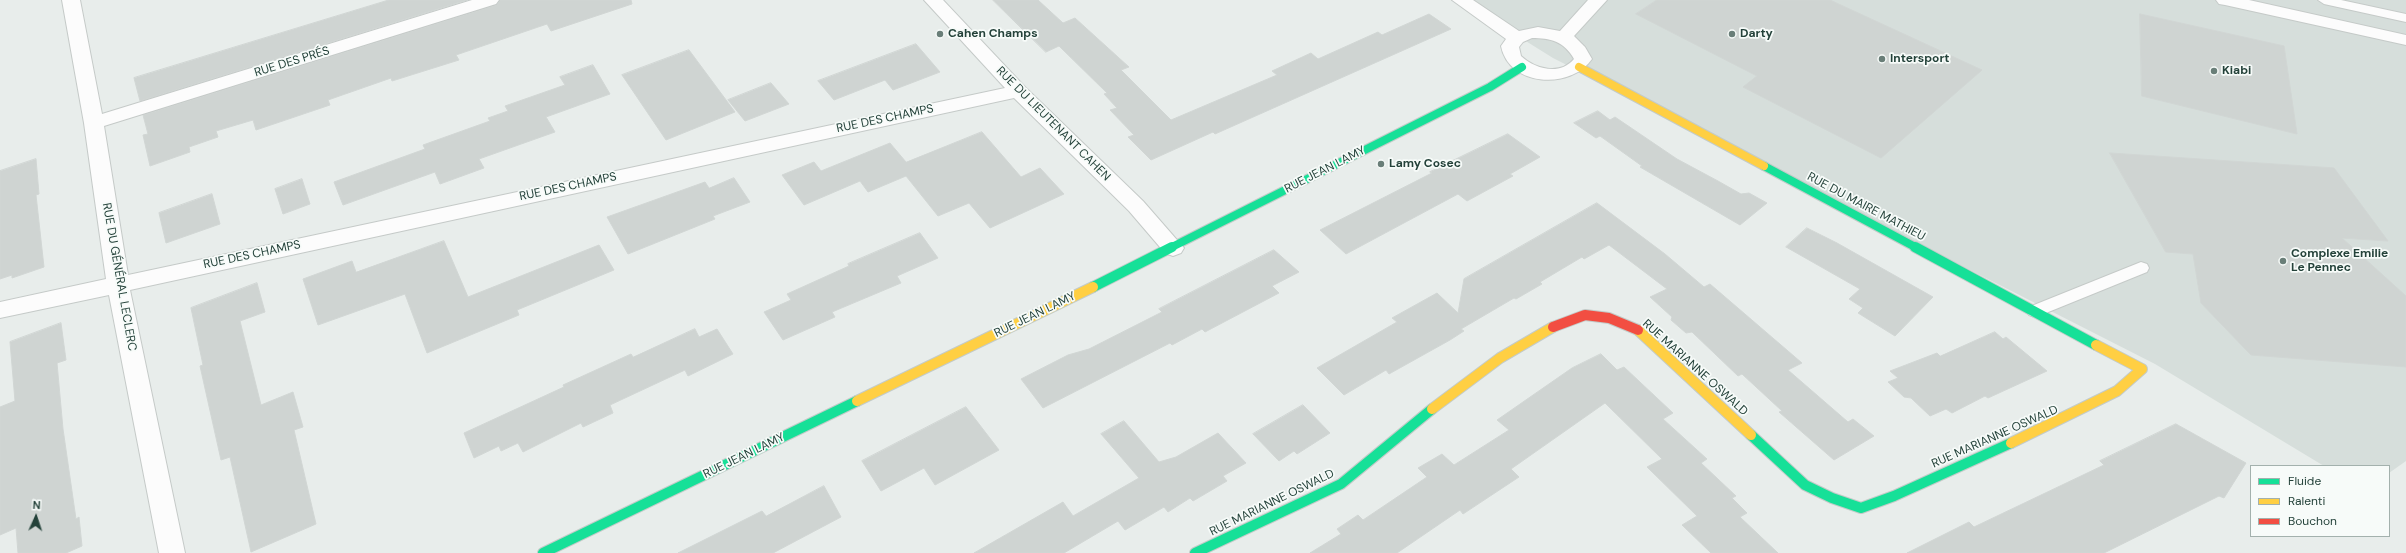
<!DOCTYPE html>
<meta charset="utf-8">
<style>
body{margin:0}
#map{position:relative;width:2406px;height:553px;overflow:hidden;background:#e8edeb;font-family:"DM Sans",sans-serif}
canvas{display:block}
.legend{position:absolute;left:2250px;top:465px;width:140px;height:72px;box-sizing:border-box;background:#f7fbf9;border:1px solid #a3b1ad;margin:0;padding:5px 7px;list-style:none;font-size:12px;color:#24423a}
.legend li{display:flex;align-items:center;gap:8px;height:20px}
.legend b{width:20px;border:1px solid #a3b1ad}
.north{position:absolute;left:16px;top:497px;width:40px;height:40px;-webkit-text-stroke:3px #f7fbf9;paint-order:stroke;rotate:3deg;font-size:11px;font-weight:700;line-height:16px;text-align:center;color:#24423a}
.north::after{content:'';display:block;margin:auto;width:14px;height:18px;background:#24423a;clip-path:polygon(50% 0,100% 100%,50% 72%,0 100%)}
</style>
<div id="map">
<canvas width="2406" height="553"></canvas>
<ul class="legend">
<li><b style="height:5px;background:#16e098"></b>Fluide</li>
<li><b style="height:5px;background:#ffcf43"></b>Ralenti</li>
<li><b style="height:5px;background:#f24e42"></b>Bouchon</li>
</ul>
<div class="north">N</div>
</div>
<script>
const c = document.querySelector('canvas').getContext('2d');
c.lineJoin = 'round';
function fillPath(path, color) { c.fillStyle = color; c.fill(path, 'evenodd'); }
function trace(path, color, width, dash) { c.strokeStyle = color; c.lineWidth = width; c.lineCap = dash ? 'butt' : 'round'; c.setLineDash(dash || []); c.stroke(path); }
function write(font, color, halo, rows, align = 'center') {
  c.font = font + ' "DM Sans",sans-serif'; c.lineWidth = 3.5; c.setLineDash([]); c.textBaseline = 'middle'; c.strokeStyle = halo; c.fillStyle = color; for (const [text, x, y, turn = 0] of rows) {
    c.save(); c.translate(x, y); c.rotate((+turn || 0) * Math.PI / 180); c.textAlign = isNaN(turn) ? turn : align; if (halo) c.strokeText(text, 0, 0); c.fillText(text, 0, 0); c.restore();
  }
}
fillPath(new Path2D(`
 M 1460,0 L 2406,0 L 2406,461 L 2389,473 L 2389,466 L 2324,466 L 2155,364 L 1553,58 Z`), '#d6dedb');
const building = new Path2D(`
 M 389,0 L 467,0 L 140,101 L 134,78 Z
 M 500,0 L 631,0 L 632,4 L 551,31 L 547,24 L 456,55 L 459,60 L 392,81 L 391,78 L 328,100 L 330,105 L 256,130 L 253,120 L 216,131 L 218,137 L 189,147 L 190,152 L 150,166 L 143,135 L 148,134 L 143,115 L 496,5 Z
 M 993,0 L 1038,0 L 1063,23 L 1075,18 L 1129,67 L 1121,70 L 1171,120 L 1277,75 L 1272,71 L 1311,53 L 1318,59 L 1378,32 L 1382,35 L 1429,14 L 1451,29 L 1215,134 L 1213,132 L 1151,160 L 1128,137 L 1134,135 L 1110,110 L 1117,108 L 1104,94 L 1107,93 L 1059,46 L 1046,52 Z
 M 1657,0 L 1830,0 L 1982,70 L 1881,158 L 1743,87 L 1757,76 L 1636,14 Z
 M 2140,14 L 2284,46 L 2297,134 L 2142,96 Z
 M 916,44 L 940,72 L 893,90 L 885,80 L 834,100 L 818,81 Z
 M 689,50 L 735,112 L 666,140 L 622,75 Z
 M 593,65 L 610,94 L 546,117 L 555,132 L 479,159 L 484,168 L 440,184 L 435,172 L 343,205 L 334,182 L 425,149 L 423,145 L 490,121 L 488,118 L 508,111 L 505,106 L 565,85 L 560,77 Z
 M 771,83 L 789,104 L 745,121 L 728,100 Z
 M 1598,111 L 1610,120 L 1615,117 L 1677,159 L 1718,181 L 1741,194 L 1749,193 L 1767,203 L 1740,225 L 1640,167 L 1642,166 L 1600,136 L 1596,138 L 1574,123 Z
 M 982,132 L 1021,177 L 1040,168 L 1064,194 L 990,228 L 969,203 L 938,216 L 906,176 L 868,192 L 860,181 L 804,205 L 782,175 L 814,162 L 821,171 L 890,143 L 906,162 Z
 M 1508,134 L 1540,157 L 1510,174 L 1513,176 L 1467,201 L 1458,194 L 1346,254 L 1320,230 L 1432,173 L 1430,172 Z
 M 2110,153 L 2334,168 L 2388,241 L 2342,238 L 2406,296 L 2406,367 L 2251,355 L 2201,303 L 2193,254 L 2166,252 Z
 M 36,159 L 39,194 L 36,195 L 44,267 L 12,278 L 12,275 L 0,279 L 0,171 Z
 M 734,178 L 750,202 L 713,216 L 715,219 L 628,254 L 607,217 L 705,182 L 709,188 Z
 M 302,179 L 310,204 L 283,214 L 275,189 Z
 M 212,194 L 220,224 L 166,243 L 159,213 Z
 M 1597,203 L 1665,254 L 1704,287 L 1710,284 L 1802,363 L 1788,370 L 1848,422 L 1853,419 L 1874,436 L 1834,460 L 1779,412 L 1782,411 L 1742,374 L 1738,376 L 1692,332 L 1686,333 L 1671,320 L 1672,317 L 1650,297 L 1667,289 L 1609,245 L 1584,259 L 1582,257 L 1540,282 L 1542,284 L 1516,299 L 1514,298 L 1461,329 L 1464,331 L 1450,340 L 1389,374 L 1386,370 L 1344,395 L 1317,368 L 1397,322 L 1392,318 L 1437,293 L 1458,313 L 1464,279 Z
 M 1807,228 L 1837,243 L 1933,297 L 1895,336 L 1858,313 L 1863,308 L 1849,299 L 1860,289 L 1786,247 Z
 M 920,233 L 938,258 L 897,276 L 901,283 L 832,312 L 835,317 L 783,340 L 764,312 L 791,300 L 787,294 L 849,266 L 848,264 Z
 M 444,241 L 468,297 L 599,245 L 614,270 L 517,310 L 519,315 L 427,353 L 405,294 L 318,325 L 303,279 L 352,261 L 356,272 Z
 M 1274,250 L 1299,272 L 1272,286 L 1279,293 L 1205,332 L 1202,329 L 1172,345 L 1170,343 L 1043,408 L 1021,379 L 1068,355 L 1089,349 L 1162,312 L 1159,309 Z
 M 257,283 L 265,312 L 240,321 L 261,405 L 293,392 L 303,427 L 294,430 L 316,524 L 251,552 L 230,457 L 221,460 L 200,366 L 203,365 L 191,308 Z
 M 61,323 L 66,360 L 57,363 L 63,429 L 76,519 L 79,517 L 82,546 L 66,553 L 18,553 L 16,528 L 0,535 L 0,407 L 15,401 L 10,342 Z
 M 695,329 L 699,337 L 717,329 L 733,354 L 688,376 L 685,370 L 610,405 L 613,413 L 583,427 L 581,423 L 523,452 L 518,443 L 501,451 L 499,446 L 474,458 L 464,433 L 564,387 L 563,385 L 631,354 L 633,357 Z
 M 1995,332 L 2003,339 L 2006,337 L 2047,371 L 1988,398 L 1985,396 L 1952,413 L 1946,409 L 1930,416 L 1911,398 L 1904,397 L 1888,382 L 1898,378 L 1890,371 L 1937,353 L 1940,356 Z
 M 1601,354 L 1617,370 L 1624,367 L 1673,413 L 1663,419 L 1707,459 L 1701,463 L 1736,496 L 1732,498 L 1747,513 L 1740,517 L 1778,553 L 1711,553 L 1682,525 L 1697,516 L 1647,467 L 1662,459 L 1605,403 L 1511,469 L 1519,477 L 1463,514 L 1460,510 L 1397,553 L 1310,553 L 1341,534 L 1337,529 L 1358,515 L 1363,520 L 1427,477 L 1418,468 L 1442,454 L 1454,465 L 1509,430 L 1497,420 L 1572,368 Z
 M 1303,405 L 1330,433 L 1297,454 L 1294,451 L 1279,461 L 1253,434 Z
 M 966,407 L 999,450 L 935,485 L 924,468 L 881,491 L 862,461 Z
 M 1124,421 L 1159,462 L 1176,457 L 1218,433 L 1246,463 L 1223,476 L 1227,481 L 1193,501 L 1190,498 L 1168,512 L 1164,507 L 1125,530 L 1118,521 L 1064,553 L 974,553 L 1063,502 L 1073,516 L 1139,478 L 1101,434 Z
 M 2176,424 L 2246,463 L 2224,498 L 2219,496 L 2104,553 L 1907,553 L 1969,522 L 1974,527 L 2104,465 L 2100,461 Z
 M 824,486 L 841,517 L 773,553 L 678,553 L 762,511 L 766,516 Z`);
fillPath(building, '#cfd4d2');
trace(building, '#d1d6d4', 1);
const lane = new Path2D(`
 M 2318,0 L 2341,0 L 2406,14 L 2406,22 L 2324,4 Z
 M 2141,262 L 2147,264 L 2149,268 L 2147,272 L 2041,315 L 2035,317 L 2029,315 L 2027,311 L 2029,307 Z`);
const street = new Path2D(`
 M 62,0 L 80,0 L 102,114 L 472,0 L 499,0 L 496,4 L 104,126 L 128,275 L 1005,88 L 924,0 L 943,0 L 1025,87 L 1143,201 L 1184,248 L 1181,253 L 1173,256 L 1165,253 L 1129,211 L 1014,98 L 130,290 L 185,553 L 159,553 L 109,295 L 0,318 L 0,302 L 106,279 L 84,123 Z
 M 1452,0 L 1473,0 L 1519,31 L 1538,27 L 1560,31 L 1588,0 L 1607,0 L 1574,36 L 1585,47 L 1592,59 C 1571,90 1509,87 1501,46 L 1506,39 ZM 1532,38 C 1550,38 1564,41 1574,59 C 1560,76 1535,69 1521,56 L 1519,47 L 1523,42 Z
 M 2216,0 L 2249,0 L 2406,35 L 2406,45 L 2225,5 L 2219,4 Z`);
const fastFar1 = new Path2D(`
 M 1764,166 L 1917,248
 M 1170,248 L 1490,87 L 1522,67`);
const fast = new Path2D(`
 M 1915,247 L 2096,345
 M 1093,287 L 1172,247
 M 1751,435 L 1805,485 L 1832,498 L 1861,508 L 1894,496 L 2011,443
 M 543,553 L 857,401
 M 1195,553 L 1341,484 L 1432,409`);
const slowFar1 = new Path2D(`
 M 1579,67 L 1764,166`);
const slow = new Path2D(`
 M 1638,330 L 1751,435
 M 857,401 L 1093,287
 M 1432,409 L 1500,358 L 1553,327
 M 2011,443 L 2117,391 L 2142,369 L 2096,345`);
const jam = new Path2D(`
 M 1553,327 L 1585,315 L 1609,318 L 1638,330`);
trace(lane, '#c5cac8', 2);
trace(street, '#c5cac8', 2);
trace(fastFar1, '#c3cbc8', 10);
trace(fast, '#c3cbc8', 12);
trace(slowFar1, '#c3cbc8', 10);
trace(slow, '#c3cbc8', 12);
trace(jam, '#c3cbc8', 12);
fillPath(lane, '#fcfcfc');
fillPath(street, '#fcfcfc');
trace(fastFar1, '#16e098', 8);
trace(fast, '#16e098', 10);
trace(slowFar1, '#ffcf43', 8);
trace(slow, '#ffcf43', 10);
trace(jam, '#f24e42', 10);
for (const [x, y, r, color] of [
 [940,34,4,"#697e78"],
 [1732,34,4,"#697e78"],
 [1882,59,4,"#697e78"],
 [2214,71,4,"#697e78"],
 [1381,164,4,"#697e78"],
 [2283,261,4,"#697e78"]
]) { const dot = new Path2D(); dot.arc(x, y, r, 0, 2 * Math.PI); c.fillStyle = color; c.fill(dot); trace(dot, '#f7fbf9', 1.5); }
write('bold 12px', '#24423a', '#f7fbf9', [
 ["Cahen Champs",948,34],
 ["Darty",1740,34],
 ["Intersport",1890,59],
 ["Kiabi",2222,71],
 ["Lamy Cosec",1389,164],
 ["Complexe Emilie",2291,254],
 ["Le Pennec",2291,268]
], 'left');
write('12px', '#24423a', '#f7fbf9', [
 ["RUE DES PRÉS",292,62,-17],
 ["RUE DES CHAMPS",885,119,-12],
 ["RUE DU LIEUTENANT CAHEN",1053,124,45],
 ["RUE JEAN LAMY",1325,170,-27],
 ["RUE DES CHAMPS",568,187,-12],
 ["RUE DU MAIRE MATHIEU",1866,207,28],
 ["RUE DES CHAMPS",252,255,-12],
 ["RUE DU GÉNÉRAL LECLERC",119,277,80],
 ["RUE JEAN LAMY",1035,315,-26],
 ["RUE MARIANNE OSWALD",1695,368,42],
 ["RUE MARIANNE OSWALD",1995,437,-24],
 ["RUE JEAN LAMY",744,456,-26],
 ["RUE MARIANNE OSWALD",1272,503,-26]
]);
</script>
